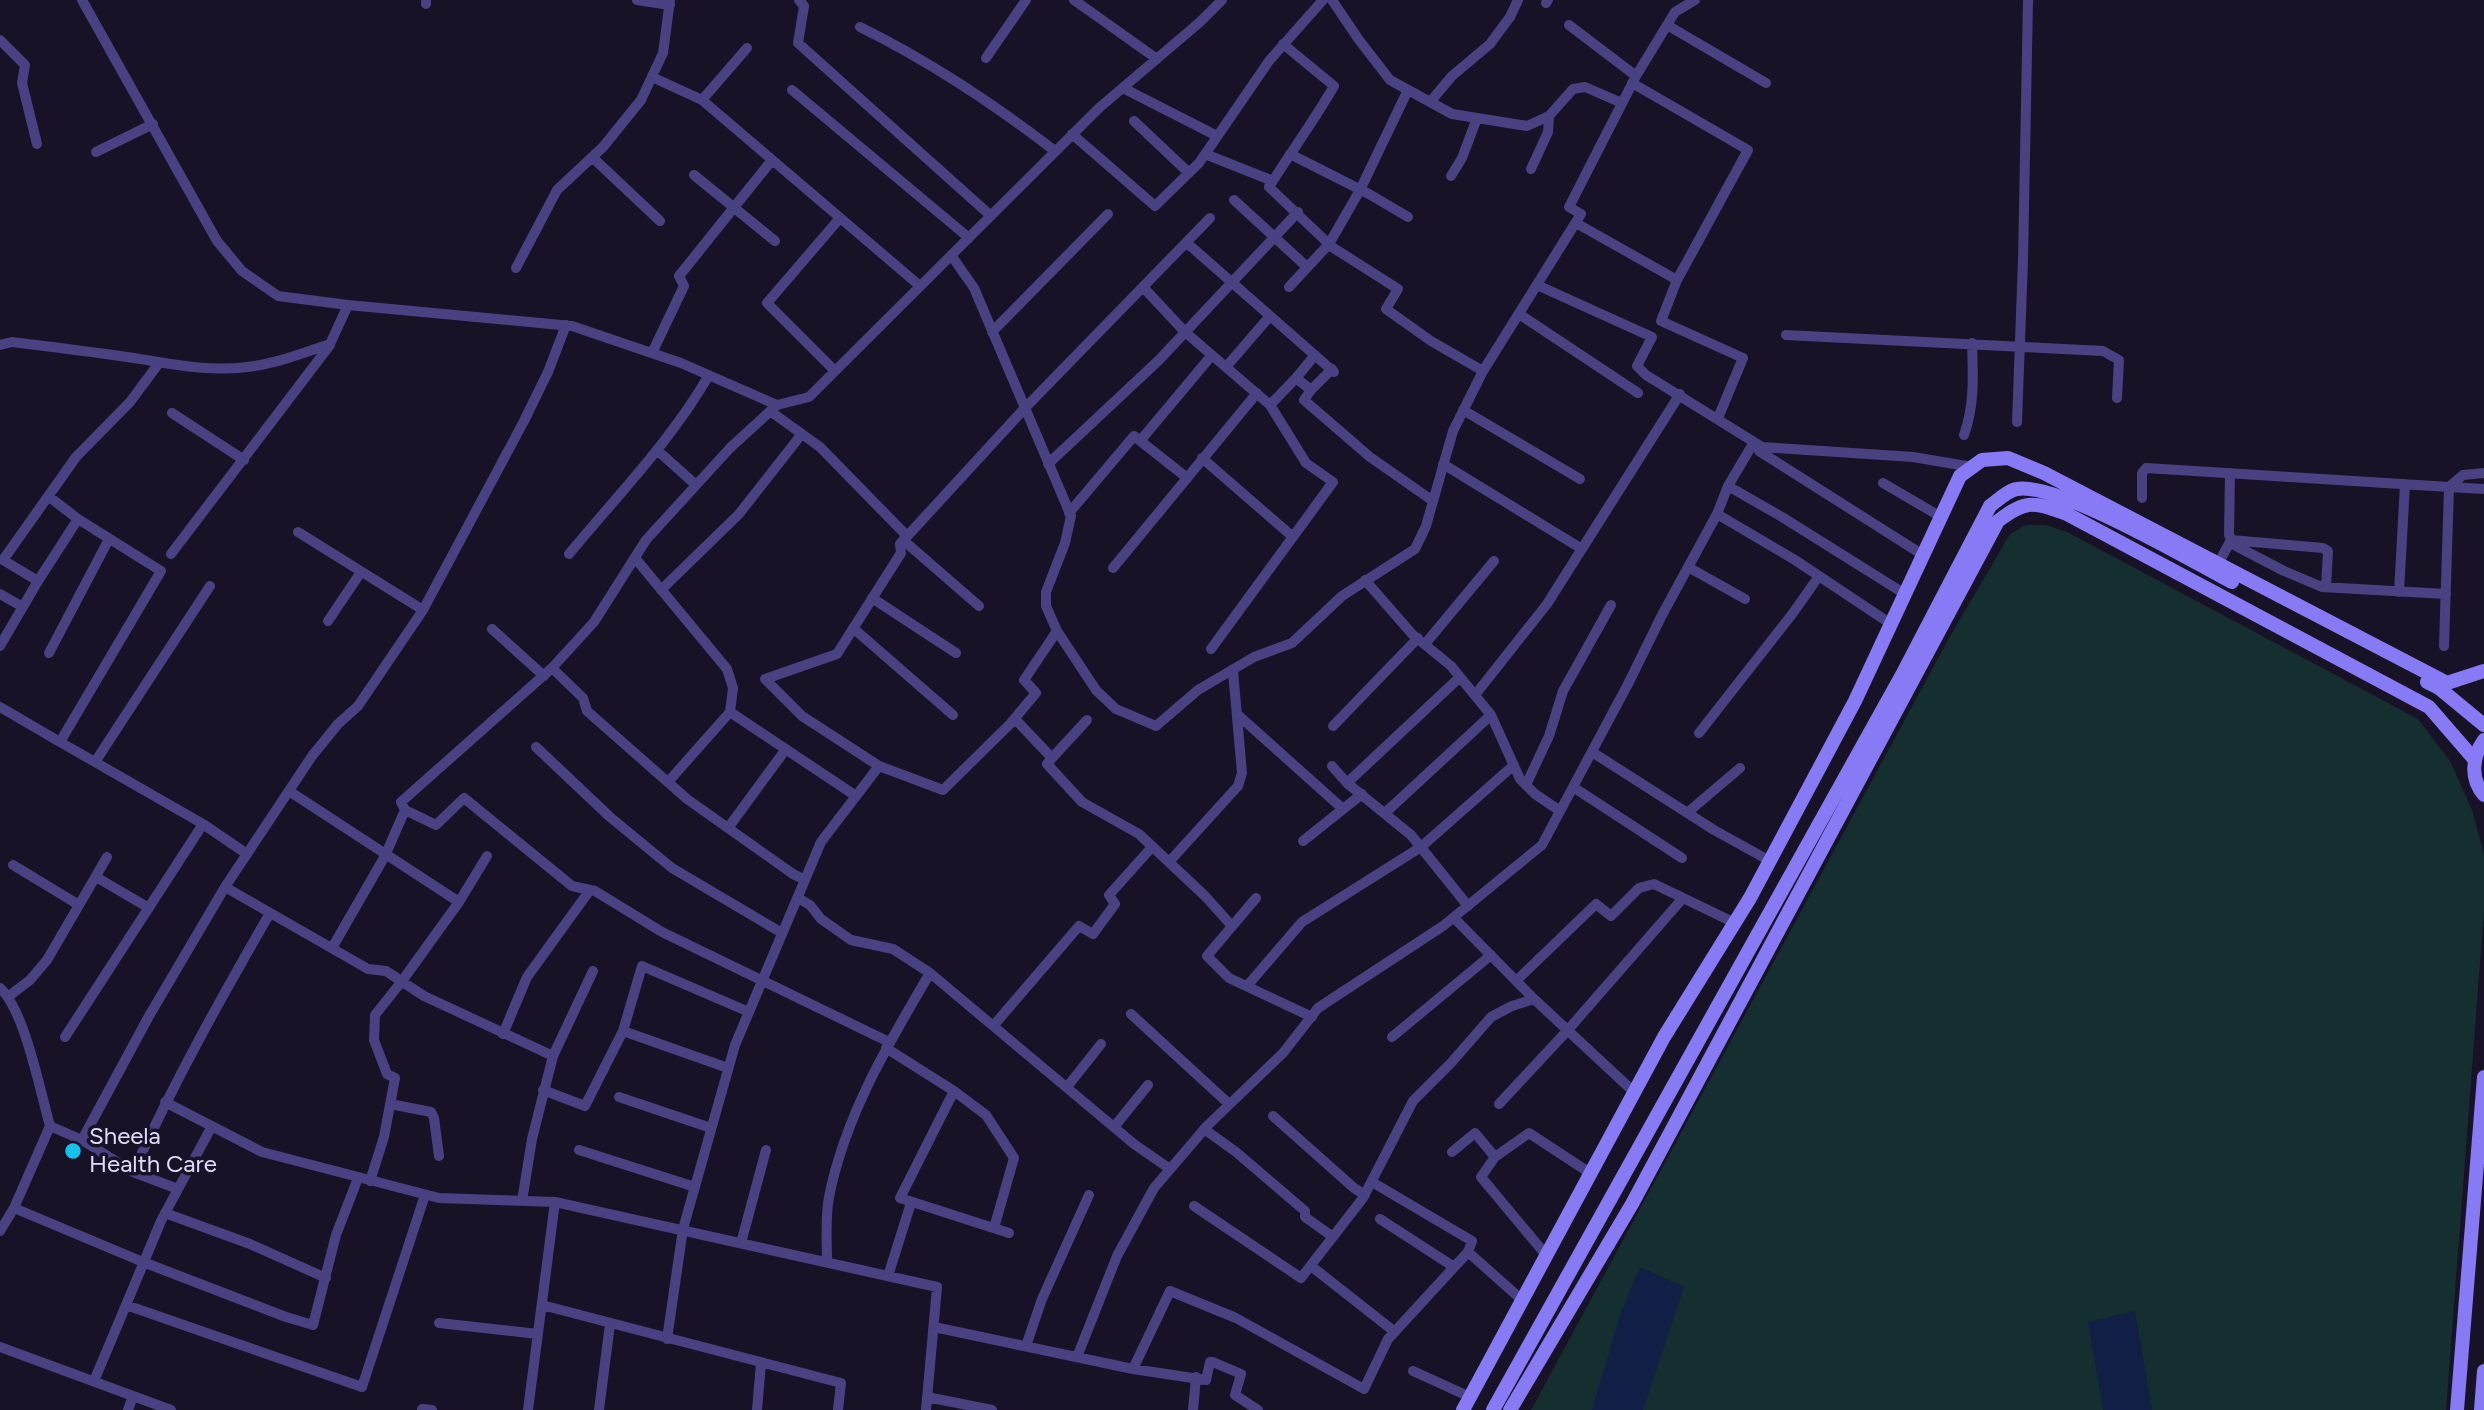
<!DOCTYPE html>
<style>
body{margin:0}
canvas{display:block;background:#171226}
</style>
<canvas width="2484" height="1410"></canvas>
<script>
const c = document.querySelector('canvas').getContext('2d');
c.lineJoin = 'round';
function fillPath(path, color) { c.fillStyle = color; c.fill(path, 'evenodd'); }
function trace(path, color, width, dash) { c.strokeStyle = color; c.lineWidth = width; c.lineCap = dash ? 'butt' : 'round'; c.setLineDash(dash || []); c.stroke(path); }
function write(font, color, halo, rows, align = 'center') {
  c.font = font + ' Figtree,sans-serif'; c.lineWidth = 7; c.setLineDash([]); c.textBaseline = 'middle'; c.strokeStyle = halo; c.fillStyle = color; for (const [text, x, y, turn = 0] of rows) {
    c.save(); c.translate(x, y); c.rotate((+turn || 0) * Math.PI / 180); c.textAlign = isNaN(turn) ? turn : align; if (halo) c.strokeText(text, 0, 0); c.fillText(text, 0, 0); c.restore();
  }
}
fillPath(new Path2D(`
 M 2026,525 L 2046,525 L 2067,532 L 2418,719 L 2450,761 L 2472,810 L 2484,854 L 2484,910 L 2446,1410 L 1531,1410 L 1948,640 L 2010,534 Z`), '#152e30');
fillPath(new Path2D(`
 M 1640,1267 L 1684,1287 L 1643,1410 L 1592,1410 L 1621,1312 Z
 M 2135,1311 L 2152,1410 L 2103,1410 L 2088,1322 Z`), '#111f46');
trace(new Path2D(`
 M 82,0 L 217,241 L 242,271 L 278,296 L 348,305 L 572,326 L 681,363 L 777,405
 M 637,0 L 670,5
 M 799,0 L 804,6 L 798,43 L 991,216
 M 1074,0 L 1157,59
 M 1332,0 L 1359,40 L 1390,80 L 1452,114 L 1527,126 L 1549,116 L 1573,89 L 1585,87 L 1622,103
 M 1546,3 L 1548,0
 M 426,4 L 426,0
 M 1569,25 L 1636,76
 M 1667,25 L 1766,83
 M 860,27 C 929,61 994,104 1055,151
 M 0,40 L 25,65 L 22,83 L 37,144
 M 1283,44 L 1334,86 C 1314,121 1290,153 1269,187 L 1332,247 L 1398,289 L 1386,309 L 1431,341 L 1483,371
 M 986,58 L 1026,0
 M 652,77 L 702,100 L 920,286
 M 1632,83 L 1748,150 L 1677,280 L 1661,321 L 1743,358 L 1718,418
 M 1123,88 L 1217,136
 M 792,90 L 969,238
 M 702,100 L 747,48
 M 1430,102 L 1452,76 L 1490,44 L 1510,17 L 1518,0
 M 1134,121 L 1189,173
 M 1072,134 L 1155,206 L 1199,163 L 1269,61 L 1323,0
 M 96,152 L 153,124
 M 1205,154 L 1273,181
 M 1290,154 L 1369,194 L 1408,217
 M 592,157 L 660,221
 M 1531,169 L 1548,132 L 1549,116
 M 694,175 L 775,241
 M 1451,176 L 1462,158 L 1477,118
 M 1234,200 L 1307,267
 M 1576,223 L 1677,280
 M 1187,243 L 1334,372
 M 951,255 L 974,288 L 1071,516 L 1065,543 L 1046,592 L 1046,606 L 1057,631 L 1096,690 L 1116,709 L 1156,726 L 1198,690 L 1254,657 L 1292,643 L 1342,596 L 1415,549 L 1426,526 L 1453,431 L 1483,371 L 1581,214 L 1569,207 L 1636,76 L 1675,12 L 1695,0
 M 516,268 L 557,190 L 603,147 L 641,100 L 663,53 L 670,0
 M 1537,285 L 1652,337 L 1637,366 L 1646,375 L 1762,447 L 1913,457 L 1972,467
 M 1143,287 L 1185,332 L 1270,405 L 1306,463 L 1333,482 L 1211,649
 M 1289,287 L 1329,244 L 1360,190 L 1408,90
 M 1519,314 L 1638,393
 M 992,332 L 1108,214
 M 1786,335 L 2103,351 L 2119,360 L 2117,398
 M 0,345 L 12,342 C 52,347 94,352 134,358 C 172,364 208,372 247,367 C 275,364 303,353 330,344 L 348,305
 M 652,353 L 684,286 L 679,276 L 772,160
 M 1226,367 L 1270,316
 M 835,371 L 767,303 L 840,218
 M 1296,378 L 1315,355
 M 1311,390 L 1332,369
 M 1270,405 L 1296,378 L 1311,390 L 1304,400 L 1370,457 L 1433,501
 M 1463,410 L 1580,479
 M 770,411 L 820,447 L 907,536
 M 172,413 L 244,460
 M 2017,422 L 2023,260 L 2028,0
 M 1964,435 C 1975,404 1973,375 1972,343
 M 1140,441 L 1212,355
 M 1758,446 L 1759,451 L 1923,555
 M 657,450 L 696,485
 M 1202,458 L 1293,537
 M 1048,464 L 1159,360 L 1298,212
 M 1443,464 L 1582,549
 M 2230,473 L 2229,535 L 2236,546 L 2284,571 L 2322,587 L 2446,594
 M 1883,483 L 1941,517
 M 1728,486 L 1782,517 L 1905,594
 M 2449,487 L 2463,475 L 2484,473
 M 2449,487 L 2484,489
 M 48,496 L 78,519
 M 2142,498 L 2142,473 L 2146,468 L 2449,487 L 2444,646
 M 1069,513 L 1134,436 L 1186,477
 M 1717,514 L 1795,560 L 1891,624
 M 298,532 L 423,610
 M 903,540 L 979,606
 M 171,554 L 330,345
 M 569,554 C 617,496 671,441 709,375
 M 635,558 L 727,669 L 733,688 L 730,712 L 856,796
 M 2218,564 L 2231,540 L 2323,548 L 2328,551 L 2326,587
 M 1688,567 L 1745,599
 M 1113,568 L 1257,393
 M 1365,580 L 1412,634 L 1451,666 L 1491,715 L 1520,779 L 1535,794 L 1560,811
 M 661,590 L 739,514 L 801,435
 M 2399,592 L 2405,484
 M 0,594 L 23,607
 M 872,598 L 956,653
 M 328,621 L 361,572
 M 853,628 L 953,715
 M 492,629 L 544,676
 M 1057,631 L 1024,680 L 1036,693 L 1010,724 L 943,790 L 879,766 L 802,716 L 765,679 L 837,654 L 901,553 L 900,544 L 1024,409 L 1210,218
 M 1425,644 L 1494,561
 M 0,646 L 38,581
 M 49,653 L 109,539
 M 552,668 L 583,698 L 587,711 L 687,799 L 793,874 L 805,880
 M 1475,695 L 1547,604 L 1680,394
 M 0,707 L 60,742
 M 1238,715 L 1343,809
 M 1015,719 L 1052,758 L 1047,764 L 1082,802 L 1139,834 L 1205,896 L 1232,926
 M 1333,726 L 1418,638
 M 1699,733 L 1793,613 L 1819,576
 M 536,747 L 610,817 L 672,868 L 782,933
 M 1592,752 L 1714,830 L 1770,861
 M 1052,758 L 1087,720
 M 95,762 L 210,586
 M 1332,766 L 1347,783 L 1411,835 L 1468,906
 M 668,782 L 730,712
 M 1347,783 L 1460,677
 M 1526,785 L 1549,736 L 1563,691 L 1611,605
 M 1573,787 L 1682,858
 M 289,791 L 459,902
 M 405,810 L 436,825 L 464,798 L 572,886 L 595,891 L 662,932 L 889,1042
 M 1385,813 L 1491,715
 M 1687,813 L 1740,768
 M 203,824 L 247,854
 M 728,828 L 786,749
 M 1303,841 L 1362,794
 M 1169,862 L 1238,786 L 1242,773 L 1233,671
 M 13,865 L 79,905
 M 96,877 L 149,908
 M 225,887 L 368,969 L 386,971 L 424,996 L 553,1056
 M 798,898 L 810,905 L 821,919 L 851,940 L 893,949 L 930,973 L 1134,1144 L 1170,1169
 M 1256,898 L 1207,956 L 1229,978 L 1312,1017
 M 1454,918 L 1534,999 L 1634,1092
 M 332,948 L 385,856 L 405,810 L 401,802 L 552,668 L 594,622 L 646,540 L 730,448 L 777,405 L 809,397 L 1099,108 L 1200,22 L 1222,0
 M 1516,981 L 1596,904 L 1611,916 L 1639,888 L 1654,884 L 1735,923
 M 1247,986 L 1302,922 L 1421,847 L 1514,765
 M 0,988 C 25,1011 40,1091 50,1126 L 82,1140 L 133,1172 L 178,1189 L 212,1126
 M 9,996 L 30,980 L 47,960 L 107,857
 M 1131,1014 L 1229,1104
 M 994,1025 L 1079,926 L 1093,934 L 1115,904 L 1109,895 L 1152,847
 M 623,1031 L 728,1068
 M 503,1034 L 527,977 L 590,890
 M 65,1037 L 203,824 L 60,742 L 161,571 L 78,519 L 38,581 L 3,560 L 76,457 L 130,402 L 159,363
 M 1392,1037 L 1491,955
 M 886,1048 L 954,1091 L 986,1115 L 1014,1158 L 994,1228
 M 1067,1087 L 1101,1044
 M 543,1090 L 585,1106 L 623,1031 L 642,966 L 749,1012
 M 954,1091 L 900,1198 L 1009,1233
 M 619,1097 L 711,1128
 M 165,1102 L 262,1152 L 439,1198 L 555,1202 L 937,1287 L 926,1410
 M 390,1104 L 431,1112 L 434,1118 L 439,1156
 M 1499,1104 L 1567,1031 L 1683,898
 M 1273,1116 L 1354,1188 L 1365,1195
 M 1114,1127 L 1148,1085
 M 1204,1129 L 1236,1152 L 1305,1211 L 1305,1217 L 1333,1237
 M 82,1140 L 149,1016 L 225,887 L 312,756 L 338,724 L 358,706 L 423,610 L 524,421 L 548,372 L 566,325
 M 579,1150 L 695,1187
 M 1452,1152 L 1475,1133 L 1495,1157 L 1529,1133 L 1590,1173
 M 1495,1157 L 1481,1177 L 1546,1255
 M 133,1172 C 174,1082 221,998 270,913
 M 370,1181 L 384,1137 L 395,1078 L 387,1074 L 374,1040 L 375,1015 L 402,981 L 459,902 L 487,856
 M 1372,1182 L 1472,1241 L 1468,1252 L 1522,1300
 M 178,1189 L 161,1221 L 126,1305 L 362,1387 L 425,1195
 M 522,1201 L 532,1139 L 553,1056 L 593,971
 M 1194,1206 L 1301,1278 L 1363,1198 L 1413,1101 L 1451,1063 L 1491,1017 L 1512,1006 L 1534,999
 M 14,1208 L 143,1262 L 286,1317 L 313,1325 L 336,1235 L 358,1178
 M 165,1213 L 250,1244 L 326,1278
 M 1380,1219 L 1454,1267
 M 0,1231 L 14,1208 L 50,1126
 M 741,1243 L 766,1150
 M 827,1262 C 827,1241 825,1218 829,1197 C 845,1116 888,1044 930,973
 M 1311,1266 L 1395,1332
 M 888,1276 L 911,1203
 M 542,1305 L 841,1383 L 838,1410
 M 439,1323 L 538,1334
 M 934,1327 L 1133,1369 L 1206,1380 L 1210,1362 L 1213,1362 L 1241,1374 L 1235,1395 L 1258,1410
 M 667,1339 L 683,1229 L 735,1045 L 821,842 L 879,766
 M 1026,1346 L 1042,1299 L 1089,1195
 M 0,1347 L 171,1410
 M 1077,1357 L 1117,1256 L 1154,1188 L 1207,1126 L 1283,1053 L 1318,1008 L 1443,926 L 1542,845 L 1628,684 L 1662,615 L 1717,514 L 1728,486 L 1754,442
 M 1133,1369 L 1170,1291 L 1236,1318 L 1364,1389 L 1388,1339 L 1468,1252
 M 1413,1371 L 1470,1397
 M 94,1381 L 126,1305
 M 927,1397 L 992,1410
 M 422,1409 L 432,1410
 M 128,1410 L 133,1396
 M 528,1410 L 555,1202
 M 599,1410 L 610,1324
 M 757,1410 L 761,1363
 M 1193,1410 L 1196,1377`), '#494181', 10);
trace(new Path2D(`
 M 2427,682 L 2439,688 L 2484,725
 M 2484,740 C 2472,757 2470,779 2484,795
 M 1463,1410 L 1664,1037 L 1750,898 L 1855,701 L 1960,476 L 1982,460 L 2008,458 L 2044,473 L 2447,683 L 2484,671
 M 1493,1410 L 1902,675 L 1990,506 C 1997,501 2008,490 2017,489 C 2058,482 2190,560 2232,582
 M 1510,1410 L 1632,1204 L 1998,521 C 2027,499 2034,502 2067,514 L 2429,707 L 2474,759
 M 2457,1410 L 2484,1077
 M 2481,1410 L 2484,1371`), '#8879f4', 14);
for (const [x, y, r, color] of [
 [73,1151,9,"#16c1ec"]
]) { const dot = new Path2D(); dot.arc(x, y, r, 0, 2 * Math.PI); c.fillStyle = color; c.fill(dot); trace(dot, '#171226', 2.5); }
write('24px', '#e1dafc', '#171226', [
 ["Sheela",89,1137],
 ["Health Care",89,1165]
], 'left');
</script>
